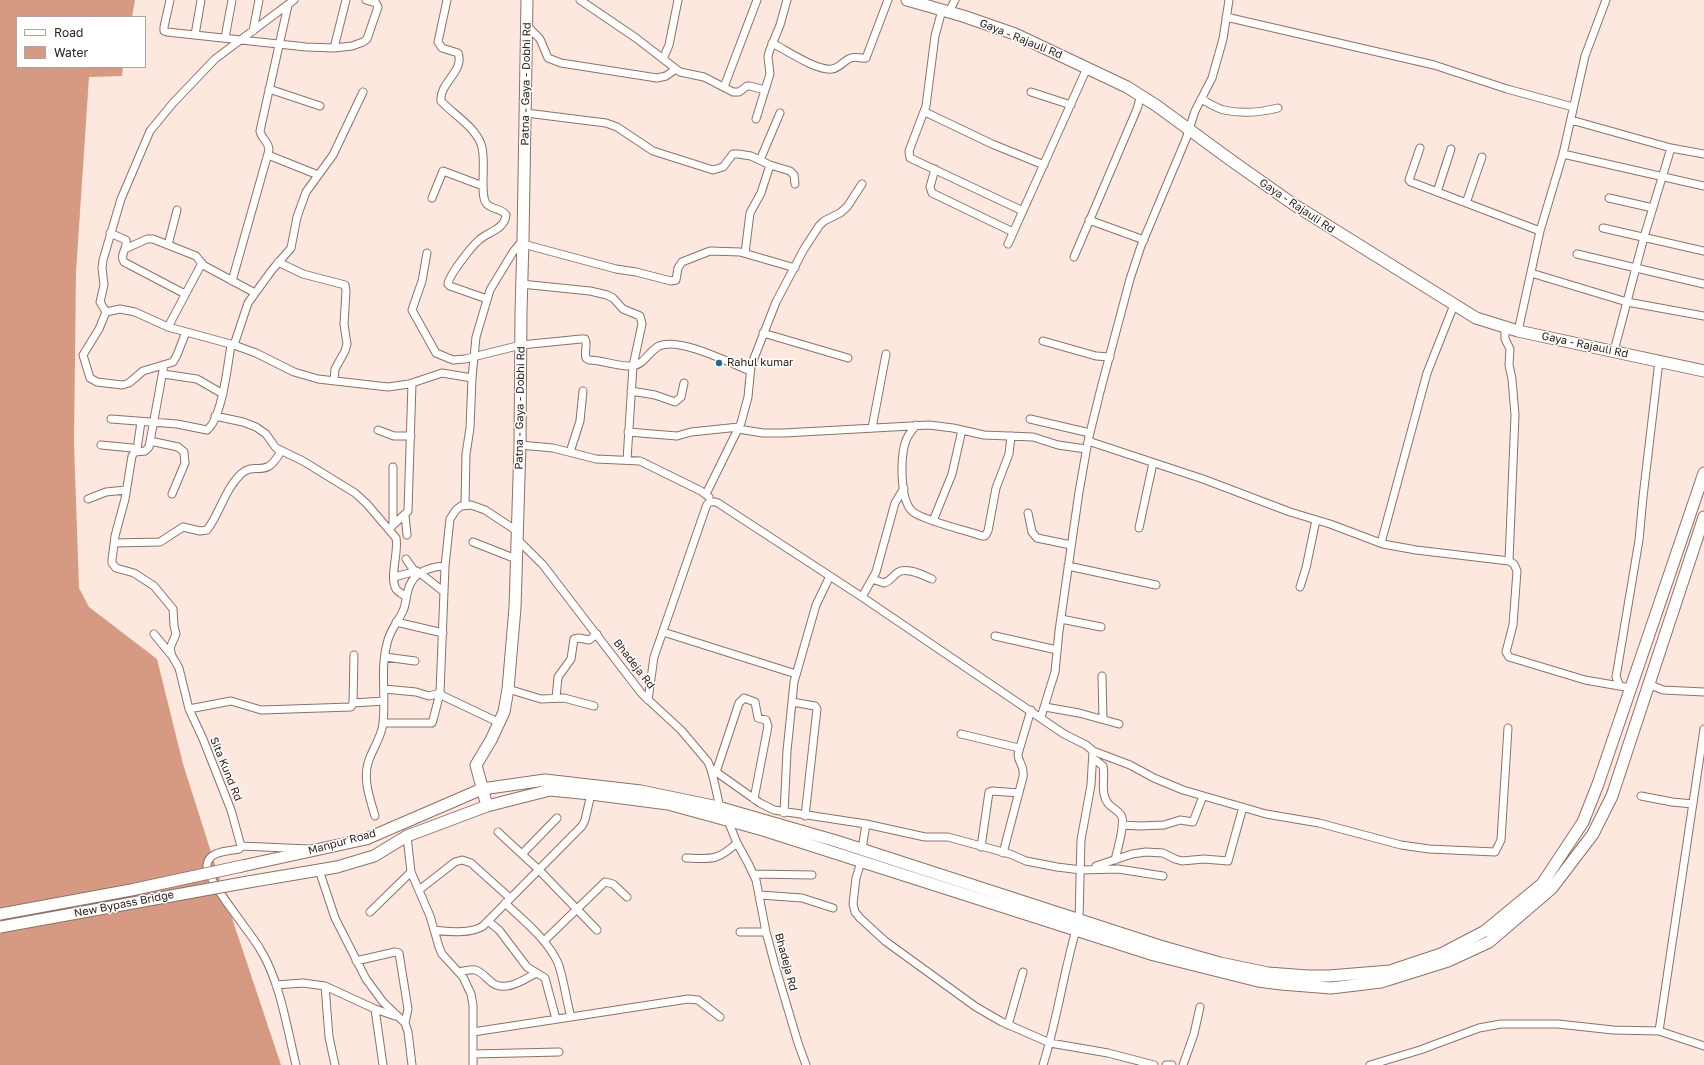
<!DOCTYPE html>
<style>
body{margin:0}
#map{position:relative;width:1704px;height:1065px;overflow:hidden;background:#fde8df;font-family:"Golos Text",sans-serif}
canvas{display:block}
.legend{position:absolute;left:16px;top:16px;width:130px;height:52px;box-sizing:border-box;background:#fff;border:1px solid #aba7a4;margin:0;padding:5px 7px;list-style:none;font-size:12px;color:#2e221c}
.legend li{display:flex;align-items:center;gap:8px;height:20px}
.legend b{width:20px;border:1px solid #aba7a4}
</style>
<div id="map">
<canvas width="1704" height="1065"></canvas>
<ul class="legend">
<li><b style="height:5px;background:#fff"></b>Road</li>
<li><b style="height:11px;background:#d59a81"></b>Water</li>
</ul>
</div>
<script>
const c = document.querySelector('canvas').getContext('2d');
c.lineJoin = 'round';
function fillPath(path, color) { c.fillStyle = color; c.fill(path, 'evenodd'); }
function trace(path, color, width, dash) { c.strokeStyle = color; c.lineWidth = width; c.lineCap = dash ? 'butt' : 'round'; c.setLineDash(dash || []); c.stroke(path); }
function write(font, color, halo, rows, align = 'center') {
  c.font = font + ' "Golos Text",sans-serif'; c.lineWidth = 3; c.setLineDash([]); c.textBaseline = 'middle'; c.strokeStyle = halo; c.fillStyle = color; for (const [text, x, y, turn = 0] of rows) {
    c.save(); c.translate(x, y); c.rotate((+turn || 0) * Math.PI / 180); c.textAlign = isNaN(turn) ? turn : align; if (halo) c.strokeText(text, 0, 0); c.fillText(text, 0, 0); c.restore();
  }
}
fillPath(new Path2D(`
 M 0,0 L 135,0 L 132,17 L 17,17 L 17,67 L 123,67 L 122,76 L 89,77 L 76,272 L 74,443 L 79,588 L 89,607 L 157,659 L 183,764 L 231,915 L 281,1065 L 0,1065 Z`), '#d59a81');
const street = new Path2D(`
 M 170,0 L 164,27 L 164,31 L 167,32 L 306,47 L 334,48 L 352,46 L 363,42 L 367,39 L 378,7 L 376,3 L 366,0
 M 294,0 L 215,59 L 173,103 L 150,131 L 121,199 L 103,260 L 102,268 L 104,285 L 100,302 L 106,312 L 120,309 L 135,312 L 168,327 L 234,345 L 256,353 L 294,372 L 318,379 L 388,387 L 409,384 L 442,373 L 472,378
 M 447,0 L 438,42 L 442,48 L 458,53 C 465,71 439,83 441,101 C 454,115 474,126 481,144 C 487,159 479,193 486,203 C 491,210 502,208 506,215 C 505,229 488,232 479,240 C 472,246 449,275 448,284 L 450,286 L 487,299
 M 580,0 L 636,38 L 680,72 L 704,77 L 733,92 L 739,92 L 747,86 L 750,86 L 765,90
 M 942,10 L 935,36 L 926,106 L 909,151 L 910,158 L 1023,211
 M 949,12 L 955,0
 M 1226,17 L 1434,65 L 1507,89 L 1573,107
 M 527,26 L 540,39 L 548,58 L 561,63 L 657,78 L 666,76 L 676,69
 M 253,31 L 259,0
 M 195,35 L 201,0
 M 225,38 L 232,0
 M 772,43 C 786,50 816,71 832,69 C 840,68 844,60 851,58 C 856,56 861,59 866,58 L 888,0
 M 334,48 L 346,0
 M 663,59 L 669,45 L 678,0
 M 724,87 L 757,0
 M 269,89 L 320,106
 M 1031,92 L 1071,105
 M 1201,99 C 1209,103 1216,108 1224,110 C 1241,114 1262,112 1278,108
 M 925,112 L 992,144 L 1044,165
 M 526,113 L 606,123 L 617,127 L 653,151 L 713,170 L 723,167 L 733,154 L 738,154 L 751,156 L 770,165 L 790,171 L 794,175 L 795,184
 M 756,119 L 770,74 L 768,57 L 769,52 L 780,25 L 787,0
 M 1571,120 L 1671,148 L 1644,237 L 1614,351
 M 1420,148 L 1409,180 L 1411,182 L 1540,231
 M 1671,148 L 1704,154
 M 1563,154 L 1704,186
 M 268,155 L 318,175
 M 760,160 L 780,113
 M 935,169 L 930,187 L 932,193 L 1013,232
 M 1437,192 L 1451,149
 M 432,198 L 443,171 L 483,186
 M 1609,198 L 1653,208
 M 1466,203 L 1482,157
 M 1089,220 L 1144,240
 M 1603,228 L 1704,251
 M 110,233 L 126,240 C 128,248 119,255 124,262 L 185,294
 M 523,244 L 616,269 L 636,272 L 671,281 L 676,280 L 678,268 L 682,262 L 710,251 L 740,252 L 795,268
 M 1008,244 L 1087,68
 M 168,245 L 177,210
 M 125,249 L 147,239 L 153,239 L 196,256 L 203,265 L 255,293
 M 427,253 L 422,281 L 412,310 L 436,353 L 453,360 L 465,359 L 521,345 L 581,339 L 585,339 C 588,345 584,352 586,358 L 589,360 C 603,360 618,367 632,366 C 644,365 649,351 659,346 C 680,337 730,363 750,371
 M 745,253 L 750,213 L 761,193 L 770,165
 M 1577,254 L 1704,284
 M 1074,257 L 1137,109 L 1141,95
 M 278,262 L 303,274 L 345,285 L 346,291 L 344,324 L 347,344 L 345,351 L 335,369 L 334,381
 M 1531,273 L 1627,302 L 1704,316
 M 232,281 L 269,150 C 269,142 261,138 260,131 L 288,5
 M 521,284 L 590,291 L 607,295 L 613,298 L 623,309 L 640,316 L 642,324 L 633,366 L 627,460
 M 106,312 L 99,329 L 83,355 L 90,378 L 97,382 L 122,385 L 129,383 L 143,371 L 173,362 L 177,355 L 186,332
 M 168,327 L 202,263
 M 1505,328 L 1505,339 L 1510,349 L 1509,365 L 1512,379 L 1515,415 L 1509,561
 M 1518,331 L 1540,231 L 1563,154 L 1585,56 L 1606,0
 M 763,333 L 848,358
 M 1043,341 L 1096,356 L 1110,357
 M 234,345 L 248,303 L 272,270 L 291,248 L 297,217 L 306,192 L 333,155 L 363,92
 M 164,365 L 149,447 L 145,451 L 135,452 L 132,456 L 125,499 L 115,536 L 112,560 L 112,563 L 116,568 L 134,573 L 154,586 L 173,609 L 174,626 L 176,634 L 170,648 L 172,656
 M 163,374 L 197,379 L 223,394
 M 631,391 L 655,395 L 675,402 L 681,397 L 684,383
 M 215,416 L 243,422 L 256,427 L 266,434 L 276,448 L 303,461 L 355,493 L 367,504 L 396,538 C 399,552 389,577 396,589 C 398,592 403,594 406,597
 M 111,419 L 177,424 L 207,430 C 222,419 228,363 231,345
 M 1030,419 L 1090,433
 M 916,425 C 913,429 909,434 907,438 C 900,453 899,500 913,512 C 925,521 965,530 982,536 L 985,536 L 988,531 L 996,488 L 1009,454 L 1011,436
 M 872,428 L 886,354
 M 738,429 L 763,433 L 784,433 L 929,425 L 953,428 L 984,435 L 1033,437 L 1058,445 L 1086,449
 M 378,430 L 394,436 L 411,436
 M 628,432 L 677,436 L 691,432 L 739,427
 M 150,441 L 178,447 L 184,452 L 185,463 L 172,494
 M 1088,441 L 1203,479 L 1290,512 L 1330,524 L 1383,544 L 1416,550 L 1509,561 L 1514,564 L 1517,571 L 1513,625 L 1506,652 L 1509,657 L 1585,680 L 1631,688
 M 101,445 L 132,448 L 139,451
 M 520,445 L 553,448 L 596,459 L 640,461 L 701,491 L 709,497
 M 137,449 L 141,422
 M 570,452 L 580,421 L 583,391
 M 393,467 L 393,524
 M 706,494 L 741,423 L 748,397 L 751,366 L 776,302 L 804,249 L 819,226 L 824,221 L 840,213 L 847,207 L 862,184
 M 88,499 L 106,492 L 126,490
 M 465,505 L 466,454 L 470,428 L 472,378 L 476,337 L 490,290 L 513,252 L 523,240
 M 1028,513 L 1032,532 L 1037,538 L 1071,545
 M 405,515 L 407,535
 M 933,521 L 952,474 L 962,430
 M 1139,528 L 1153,463
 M 389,529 L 408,511 L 412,383
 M 517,539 L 543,565 L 642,694 L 681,730 L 708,762 C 714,774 716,793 720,807
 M 473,542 L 516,559
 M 114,543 L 160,542 L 183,527 L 200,531 L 207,530 C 220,513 225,489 241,474 C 256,460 265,481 281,451
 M 1381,543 L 1427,373 L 1454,305
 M 406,559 L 415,572 L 420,573 L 444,592
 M 1068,566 L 1156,585
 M 394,577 L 417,571
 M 872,579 L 884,583 C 890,581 892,577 897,573 C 905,566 923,575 932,579
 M 1300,587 L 1306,568 L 1316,520
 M 862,597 L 876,572 L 895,503 L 904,488
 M 1061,619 L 1101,627
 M 396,622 L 443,633
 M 663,632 L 796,674
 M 154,634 L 172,656 L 179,668 L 189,709 L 203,739 L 231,810 L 241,846
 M 995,636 L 1057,650
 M 385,657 L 415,661
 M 1102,676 L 1103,719
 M 1648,684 L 1663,690 L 1704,692
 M 1620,686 L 1616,677 L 1639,540 L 1643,497 L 1659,361
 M 384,689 L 416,692 L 429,696 L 440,693
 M 508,689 L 541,699 L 564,698 L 594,706
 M 556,698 L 558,677 L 571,659 L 574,639 L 579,638 L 589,640 L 597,634
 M 648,700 L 654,657 L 706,507 C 708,501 712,501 718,503 L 862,597 L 1064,734 L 1086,745 L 1093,751 L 1091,785 L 1081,840 L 1079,920
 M 792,702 L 815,706 L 817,709 L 805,816
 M 353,703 L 384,701
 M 1045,707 L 1079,713 L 1119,724
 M 189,709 L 231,701 L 261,710 L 351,707 L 353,703 L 354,655
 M 1041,717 L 1055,672 L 1059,631 L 1079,492 L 1088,441 L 1100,392 L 1130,279 L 1141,246 L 1186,139 L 1195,111 L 1212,78 L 1223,39 L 1229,0
 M 384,723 L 432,723 L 433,720 L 440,693
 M 500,723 L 443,696 L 440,693 L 445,566 L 450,519 L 456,510 L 461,506 L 471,505 L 485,510 L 517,531
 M 961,734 L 1019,748
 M 1093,751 L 1130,765 L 1154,778 L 1183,790 L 1266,814 L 1319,823 L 1401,845 L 1429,849 L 1495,852 L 1501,840 L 1508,728
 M 1093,758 L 1103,766 C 1105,776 1102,785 1104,794 C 1107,808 1114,806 1121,815 C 1126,822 1117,851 1115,860
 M 712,769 L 760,803 L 774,810 L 866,824 L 862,849
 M 716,772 L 739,703 L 744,698 L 755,702 L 758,718 L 766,720 L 768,726 L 754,799
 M 1641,796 L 1672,802 L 1693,804
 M 784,813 L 787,751 L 794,682 L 816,605 L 830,576
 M 375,816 C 370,799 363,780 368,763 C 372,749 382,737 383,723 C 386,697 380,669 387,644 C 389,631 398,622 403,611 C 406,604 406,597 408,590 C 413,572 428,567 445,566
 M 728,821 L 737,843 L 748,863 L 756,880 L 766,932 L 776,969 L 798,1043 L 806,1065
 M 866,824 L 925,837 L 948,837 L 1010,854 L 1026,861 L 1057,867 L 1081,870 L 1118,869 L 1163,876
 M 1122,825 L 1140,826 L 1164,825 L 1180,820 L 1193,822 L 1203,796
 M 498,832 L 539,870 L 597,930
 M 407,836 L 411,872 L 430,916 L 439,947 L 442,954 L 463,977 L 471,994 L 473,1005 L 473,1065
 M 241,846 L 239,849 C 229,851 208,851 207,865 C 206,880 251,933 260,949 C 280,981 287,1028 296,1065
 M 241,846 L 309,849
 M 981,847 L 989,792 L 992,791 L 1019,793
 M 1003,853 L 1023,777 C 1025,764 1018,764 1018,754 L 1031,710
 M 522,854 L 557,818
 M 686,858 C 712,859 717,861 737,843
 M 861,862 L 856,878 L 853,904 L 855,912 L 860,918 L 885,941 L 976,1007 L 1002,1022 L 1050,1043 L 1108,1053 L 1154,1065
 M 1096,866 L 1132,854 L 1146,852 L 1163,853 L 1175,859 L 1182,861 L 1204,859 L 1228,861 L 1243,807
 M 319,870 L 335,918 L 366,979 L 383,1002 L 405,1023 L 408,1032 L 412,1065
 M 753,874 L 812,875
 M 419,890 L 455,862 L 462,860 L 471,863 L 510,898
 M 760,895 L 802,898 L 833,908
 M 505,903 C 524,921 547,939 558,963 C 564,979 566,1000 571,1017
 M 370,912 L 411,872
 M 488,921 L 499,930 L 527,967 L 545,978 L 556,1019
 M 434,930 C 447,932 472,934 483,926 L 582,826 L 585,820 L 591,794
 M 740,932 L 766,932
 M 544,941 L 605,882 L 613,884 L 627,897
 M 356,961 L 395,952 L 399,953 L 408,1009 L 405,1023
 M 459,972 C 464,971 470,969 475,970 C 487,973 490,989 507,986 C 517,985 527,978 536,973
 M 276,985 L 303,983 L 325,986 L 375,1009 L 395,1016
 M 325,986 L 329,1037 L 335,1065
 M 375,1009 L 383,1065
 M 1008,1025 L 1023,972
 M 1659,1031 L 1704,729
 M 473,1032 L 688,999 L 698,1000 L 720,1017
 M 473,1054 L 559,1052
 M 1043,1065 C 1057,1021 1063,975 1076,930
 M 1166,1065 L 1172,1065
 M 1183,1065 L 1194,1034 L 1200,1007
 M 1370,1065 L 1420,1050 L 1479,1028 L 1501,1024 L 1558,1024 L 1613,1030 L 1659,1031 L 1704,1046`);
const primary = new Path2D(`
 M 907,0 L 963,16 L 1015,34 L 1127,87 L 1157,106 L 1232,161 L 1293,204 L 1476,318 L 1518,331 L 1704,371
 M 487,806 L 476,765 L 491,740 L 504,712 L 508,689 L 515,608 L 520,445 L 521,312 L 523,239 L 527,0
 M 242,866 L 366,839 L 482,789 L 545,780 L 641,791 L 718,807 L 836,841 L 1160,946 L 1220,963 L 1268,973 L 1308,976 L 1329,976 L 1390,971 L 1441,954 L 1485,931 L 1542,884 L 1583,822 L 1598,784 L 1704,473
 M 248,882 L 337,867 L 374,856 L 407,836 L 487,806 L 550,790 L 591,794 L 668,804 L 763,830 L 1154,955 L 1258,981 L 1281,984 L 1331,988 L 1381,982 L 1448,961 L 1489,942 L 1552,888 L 1593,834 L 1612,796 L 1704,517`);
trace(street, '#8f7164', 9);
trace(primary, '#8f7164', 13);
trace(street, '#fff', 7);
trace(primary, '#fff', 11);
const primaryBridge = new Path2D(`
 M 0,914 L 131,890 L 242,866
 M 0,927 L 248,882`);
trace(primaryBridge, '#8f7164', 13, []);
trace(primaryBridge, '#fff', 11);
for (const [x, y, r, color] of [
 [719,363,4,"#21699d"]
]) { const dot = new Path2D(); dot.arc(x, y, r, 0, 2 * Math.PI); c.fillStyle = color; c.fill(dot); trace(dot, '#fff', 1.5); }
write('11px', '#2e221c', '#fff', [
 ["Gaya - Rajauli Rd",1021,39,22],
 ["Patna - Gaya - Dobhi Rd",526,84,-89],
 ["Gaya - Rajauli Rd",1297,206,34],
 ["Gaya - Rajauli Rd",1585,345,12],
 ["Patna - Gaya - Dobhi Rd",520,408,-89],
 ["Bhadeja Rd",634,664,52],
 ["Sita Kund Rd",226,769,68],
 ["Manpur Road",342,842,-15],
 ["New Bypass Bridge",124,904,-11],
 ["Bhadeja Rd",786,962,75]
]);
write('11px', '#2e221c', '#fff', [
 ["Rahul kumar",727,363]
], 'left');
</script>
